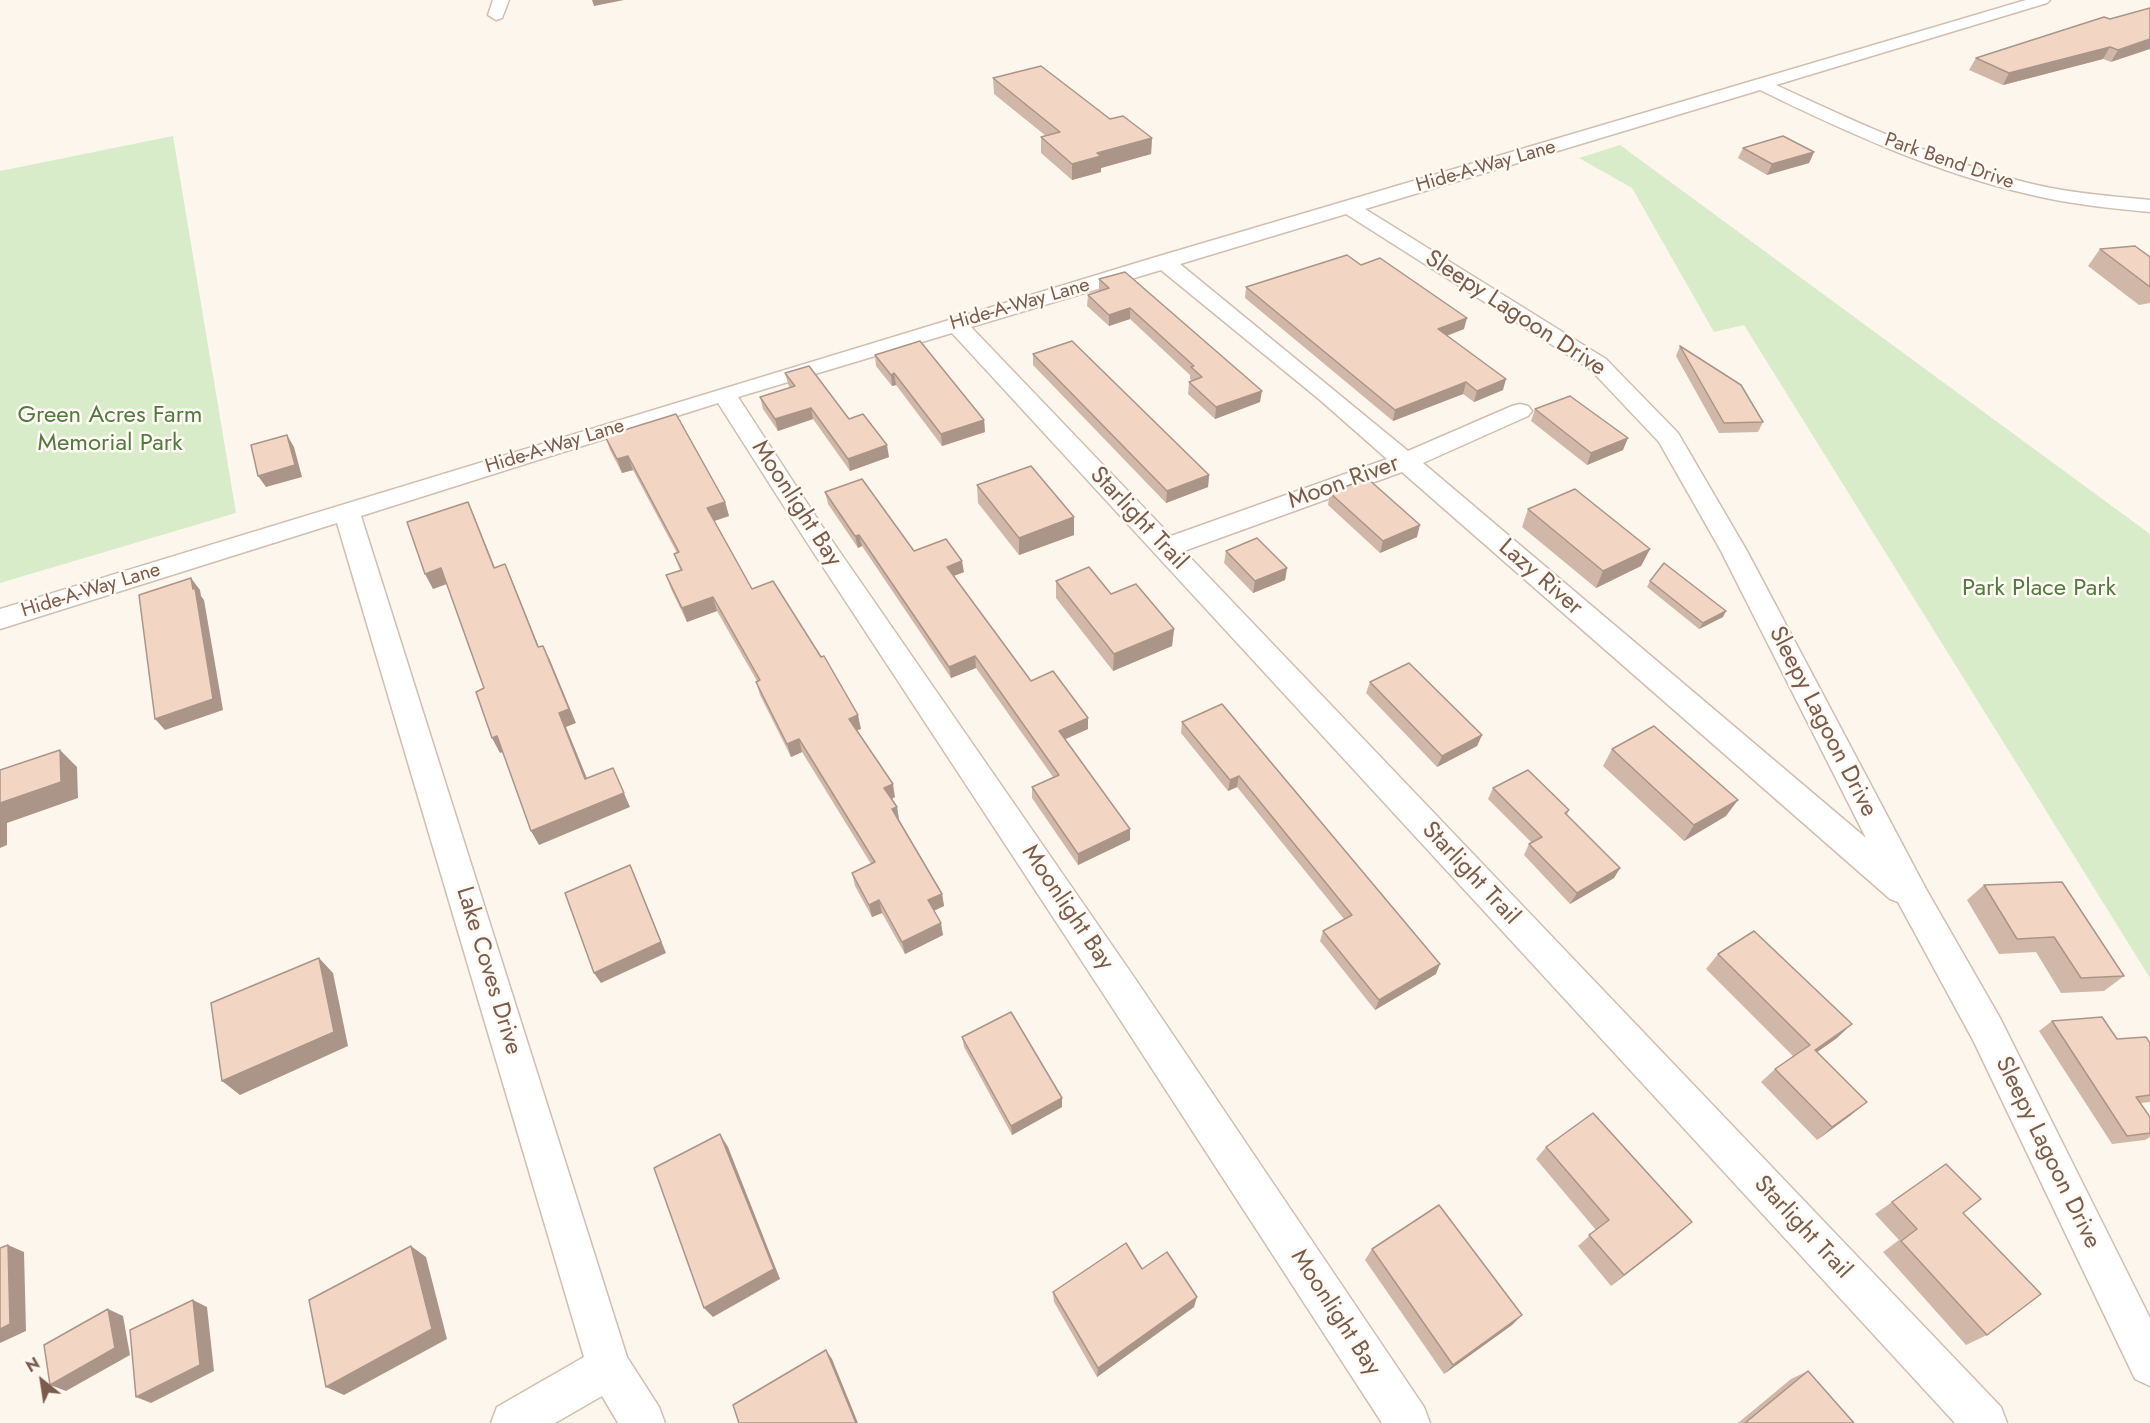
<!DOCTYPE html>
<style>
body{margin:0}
#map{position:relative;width:2150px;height:1423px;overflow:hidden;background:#fdf6ec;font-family:Jost,sans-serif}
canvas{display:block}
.north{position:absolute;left:12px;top:1351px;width:60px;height:60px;-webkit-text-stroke:4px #fffaf3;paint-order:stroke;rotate:330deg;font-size:16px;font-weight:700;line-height:24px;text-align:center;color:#7a5c4d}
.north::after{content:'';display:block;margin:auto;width:21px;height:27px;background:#7a5c4d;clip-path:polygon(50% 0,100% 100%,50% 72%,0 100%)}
</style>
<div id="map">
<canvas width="2150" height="1423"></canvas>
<div class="north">N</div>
</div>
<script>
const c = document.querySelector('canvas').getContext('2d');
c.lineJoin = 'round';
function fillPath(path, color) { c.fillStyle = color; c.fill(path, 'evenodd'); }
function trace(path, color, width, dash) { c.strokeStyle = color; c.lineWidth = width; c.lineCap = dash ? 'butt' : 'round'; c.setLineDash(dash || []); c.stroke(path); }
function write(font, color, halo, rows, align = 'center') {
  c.font = font + ' Jost,sans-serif'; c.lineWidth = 5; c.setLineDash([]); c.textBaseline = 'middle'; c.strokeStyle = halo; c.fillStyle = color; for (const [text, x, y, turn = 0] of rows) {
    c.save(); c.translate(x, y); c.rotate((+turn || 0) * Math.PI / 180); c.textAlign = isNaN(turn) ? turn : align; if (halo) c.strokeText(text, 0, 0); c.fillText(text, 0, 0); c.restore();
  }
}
fillPath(new Path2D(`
 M 173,136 L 236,513 L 0,583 L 0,171 Z
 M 1620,145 L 2150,534 L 2150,978 L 1744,325 L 1714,332 L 1632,188 L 1579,158 Z`), '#d8ecc9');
const street = new Path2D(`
 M 493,0 L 509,0 L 502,18 L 496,20 L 488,15 Z
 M 2026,0 L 2050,0 L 2047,3 L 1776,85 C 1858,123 1940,161 2028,183 C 2068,193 2109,196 2150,200 L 2150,212 C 2109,208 2068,204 2028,194 C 1934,172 1846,132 1760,90 L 1365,209 L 1606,359 L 1678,433 L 1747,551 L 1926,889 L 2000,1018 L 2150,1318 L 2150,1386 L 2135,1379 L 1974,1042 L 1898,902 L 1890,899 L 1402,472 L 1184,551 L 2001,1407 L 2007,1423 L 1955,1423 L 952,333 L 738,397 L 824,529 L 1136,980 L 1424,1407 L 1430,1423 L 1382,1423 L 1110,1004 L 806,541 L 718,403 L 361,516 L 627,1357 L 659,1407 L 665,1423 L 618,1423 L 602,1396 L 555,1423 L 491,1423 L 497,1407 L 584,1357 L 337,523 L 0,629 L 0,609 L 1156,257 ZM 1346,214 L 1590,369 L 1659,442 L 1721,551 L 1866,838 L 1423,463 L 1528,416 L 1532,411 L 1528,406 L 1520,404 L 1512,406 L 1408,451 L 1180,264 ZM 1161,270 L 1320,400 L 1387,459 L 1171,536 L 971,327 Z`);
trace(street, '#d1beb0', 3);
fillPath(street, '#fff');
fillPath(new Path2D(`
 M 2150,8 L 2111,62 L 2103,59 L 2003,85 L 1969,70 L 1976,58 Z
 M 993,78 L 1110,119 L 1152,138 L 1151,154 L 1101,168 L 1101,172 L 1072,180 L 1041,153 L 1041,137 L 1046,136 L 994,94 Z
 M 1743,148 L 1814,152 L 1809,163 L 1767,175 L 1738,158 Z
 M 2100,249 L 2150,257 L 2150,303 L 2139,305 L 2088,266 Z
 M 1361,265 L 1464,329 L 1447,336 L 1503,390 L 1474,402 L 1463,394 L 1393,421 L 1245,298 L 1246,287 Z
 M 1099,279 L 1260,402 L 1215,419 L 1188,394 L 1189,382 L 1192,381 L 1190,379 L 1190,375 L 1130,319 L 1109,326 L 1087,306 L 1088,295 L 1099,291 Z
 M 1680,346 L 1763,422 L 1758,432 L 1719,433 L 1676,356 Z
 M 1033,354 L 1209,475 L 1208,487 L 1166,503 L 1033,365 Z
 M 875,355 L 984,420 L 985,432 L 942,446 L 896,385 L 892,386 L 876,366 Z
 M 785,373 L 849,419 L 889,457 L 850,471 L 813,419 L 778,431 L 763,409 L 760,397 L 790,388 L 788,384 Z
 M 1535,409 L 1623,450 L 1587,465 L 1531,421 Z
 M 605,436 L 725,502 L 729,516 L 714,521 L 752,589 L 861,729 L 857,730 L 895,797 L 892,799 L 897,807 L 899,820 L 942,894 L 944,906 L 934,911 L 943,935 L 905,954 L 882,913 L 872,917 L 855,886 L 852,873 L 871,864 L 802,752 L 791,757 L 760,695 L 756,682 L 757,681 L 717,611 L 687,622 L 671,589 L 666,575 L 680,570 L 674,554 L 677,553 L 633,470 L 622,473 L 610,450 Z
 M 977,485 L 1074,517 L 1074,535 L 1019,555 L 978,503 Z
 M 825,492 L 914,551 L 964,572 L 954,576 L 1031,681 L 1088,729 L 1065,739 L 1130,840 L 1078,865 L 1032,798 L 1032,787 L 1053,777 L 976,668 L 951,678 L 862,546 L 858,548 L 828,504 Z
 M 1330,493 L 1417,537 L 1380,553 L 1328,505 Z
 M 1528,509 L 1650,549 L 1641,566 L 1596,588 L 1522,527 Z
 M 1226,551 L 1287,568 L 1285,580 L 1253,593 L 1224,563 Z
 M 1056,581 L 1111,594 L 1174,629 L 1172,646 L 1113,671 L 1056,598 Z
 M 1650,581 L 1723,617 L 1699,629 L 1647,587 Z
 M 1370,682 L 1482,735 L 1477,746 L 1437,767 L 1366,693 Z
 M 1222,704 L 1436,974 L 1375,1010 L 1320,941 L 1323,931 L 1344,919 L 1237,787 L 1228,791 L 1181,733 L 1182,722 Z
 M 1612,749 L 1726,816 L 1684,841 L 1603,766 Z
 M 1493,788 L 1569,810 L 1567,815 L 1620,868 L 1614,878 L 1570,904 L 1524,855 L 1529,844 L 1532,843 L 1488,799 Z
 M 1984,885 L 2124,976 L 2104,991 L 2061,993 L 2036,952 L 1999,954 L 1967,900 Z
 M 1718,954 L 1837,1038 L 1817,1052 L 1851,1115 L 1817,1140 L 1761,1082 L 1775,1069 L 1793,1056 L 1706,969 Z
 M 2052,1021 L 2117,1039 L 2150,1043 L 2150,1102 L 2141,1103 L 2150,1117 L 2150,1137 L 2145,1140 L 2112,1144 L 2039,1031 Z
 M 962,1037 L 1062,1098 L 1062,1107 L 1012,1135 L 964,1047 Z
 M 1546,1147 L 1678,1234 L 1611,1286 L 1578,1246 L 1596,1230 L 1536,1159 Z
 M 1946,1164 L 1963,1213 L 1987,1335 L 1966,1345 L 1883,1252 L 1899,1240 L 1875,1214 Z
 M 1372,1249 L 1512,1325 L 1444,1374 L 1365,1260 Z
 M 1142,1269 L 1194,1307 L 1097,1377 L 1054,1302 L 1053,1292 Z
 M 1808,1371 L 1854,1423 L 1738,1423 L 1791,1379 Z`), '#d1b7a8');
fillPath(new Path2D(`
 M 592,0 L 624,0 L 594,6 Z
 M 2150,39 L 2150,49 L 2111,62 L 2118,50 Z
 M 2110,47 L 2103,59 L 2003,85 L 2009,73 Z
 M 1152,138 L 1151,154 L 1101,168 L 1101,172 L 1072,180 L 1072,164 L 1097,153 Z
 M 1814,152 L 1809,163 L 1767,175 L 1772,164 Z
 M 1130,308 L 1130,319 L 1109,326 L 1109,315 Z
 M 1467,318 L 1464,329 L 1435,340 L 1438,329 Z
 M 894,373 L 896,385 L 892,386 L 891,375 Z
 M 1506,379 L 1503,390 L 1474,402 L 1477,391 Z
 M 1466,382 L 1463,394 L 1393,421 L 1395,410 Z
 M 1262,391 L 1260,402 L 1215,419 L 1216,407 Z
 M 811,408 L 813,419 L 778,431 L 775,419 Z
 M 984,420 L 985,432 L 942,446 L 941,434 Z
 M 287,435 L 294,447 L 302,477 L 266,487 L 258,476 Z
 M 1628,438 L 1623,450 L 1587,465 L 1591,453 Z
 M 887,445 L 889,457 L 850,471 L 848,459 Z
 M 628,456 L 633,470 L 622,473 L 617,459 Z
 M 1209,475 L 1208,487 L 1166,503 L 1167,491 Z
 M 468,502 L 475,518 L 501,583 L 494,568 Z
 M 725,502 L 729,516 L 711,522 L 707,508 Z
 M 1074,517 L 1074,535 L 1019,555 L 1019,538 Z
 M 1420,525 L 1417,537 L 1380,553 L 1383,541 Z
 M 859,535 L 862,546 L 858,548 L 855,536 Z
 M 1650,549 L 1641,566 L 1596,588 L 1603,571 Z
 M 962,561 L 964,572 L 948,578 L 947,567 Z
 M 505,564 L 512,580 L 545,662 L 538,647 Z
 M 441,568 L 450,583 L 433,589 L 425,574 Z
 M 1287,568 L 1285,580 L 1253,593 L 1255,581 Z
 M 191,578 L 200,590 L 201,596 L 204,600 L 223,710 L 165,730 L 155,719 L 193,589 Z
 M 713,597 L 717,611 L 687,622 L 682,608 Z
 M 1726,611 L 1723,617 L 1699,629 L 1703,623 Z
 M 1174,629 L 1172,646 L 1113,671 L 1114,654 Z
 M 543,646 L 550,660 L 576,723 L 566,727 L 593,793 L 585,779 L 559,713 Z
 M 975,656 L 976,668 L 951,678 L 949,667 Z
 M 858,715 L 861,729 L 852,732 L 849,719 Z
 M 1088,718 L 1088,729 L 1059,742 L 1059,731 Z
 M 1482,735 L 1477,746 L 1437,767 L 1442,756 Z
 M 497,736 L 505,751 L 500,753 L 492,738 Z
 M 799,739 L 802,752 L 791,757 L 787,744 Z
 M 60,750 L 77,767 L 78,798 L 7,823 L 7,845 L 0,848 L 0,803 Z
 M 613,768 L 630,807 L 539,845 L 531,831 Z
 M 1239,776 L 1237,787 L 1228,791 L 1230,780 Z
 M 893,784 L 895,797 L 887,801 L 884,788 Z
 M 1738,800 L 1726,816 L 1684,841 L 1694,825 Z
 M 897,807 L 899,820 L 895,822 L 892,809 Z
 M 1130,829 L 1130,840 L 1078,865 L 1078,854 Z
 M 630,865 L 635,876 L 666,953 L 601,983 L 594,973 Z
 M 1620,868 L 1614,878 L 1570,904 L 1577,893 Z
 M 942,894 L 944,906 L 930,912 L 928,900 Z
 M 879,900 L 882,913 L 872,917 L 869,905 Z
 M 941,923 L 943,935 L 905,954 L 902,942 Z
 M 319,958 L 333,973 L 348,1046 L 240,1095 L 222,1081 Z
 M 1440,964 L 1436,974 L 1375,1010 L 1379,1000 Z
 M 1852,1024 L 1837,1038 L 1800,1064 L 1815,1050 Z
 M 1062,1098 L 1062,1107 L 1012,1135 L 1011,1126 Z
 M 1867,1102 L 1851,1115 L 1817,1140 L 1832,1127 Z
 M 720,1134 L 728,1147 L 780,1279 L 713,1317 L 704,1308 Z
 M 1692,1222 L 1678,1234 L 1611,1286 L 1624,1275 Z
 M 8,1245 L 24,1252 L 26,1331 L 0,1343 L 0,1329 Z
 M 411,1246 L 426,1257 L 447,1339 L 344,1395 L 326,1387 Z
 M 1197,1297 L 1194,1307 L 1097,1377 L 1098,1368 Z
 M 193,1300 L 207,1307 L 214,1371 L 151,1403 L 136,1397 Z
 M 108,1309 L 123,1316 L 130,1355 L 66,1391 L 50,1385 Z
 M 1522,1315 L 1512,1325 L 1444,1374 L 1453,1365 Z
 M 826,1350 L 832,1359 L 858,1423 L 856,1423 Z`), '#aa9588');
const building = new Path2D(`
 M 2150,8 L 2150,39 L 2118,50 L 2110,47 L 2009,73 L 1976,58 L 2104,17 L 2110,19 Z
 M 1041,66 L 1110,119 L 1123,116 L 1152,138 L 1097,153 L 1101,156 L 1072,164 L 1041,137 L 1060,132 L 993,78 Z
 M 1783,136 L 1814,152 L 1772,164 L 1743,148 Z
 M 2135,246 L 2150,257 L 2150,287 L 2100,249 Z
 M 1347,255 L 1361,265 L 1380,258 L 1467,318 L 1438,329 L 1506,379 L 1477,391 L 1466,382 L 1395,410 L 1246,287 Z
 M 1125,272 L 1262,391 L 1216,407 L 1189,382 L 1202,377 L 1191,367 L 1194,366 L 1130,308 L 1109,315 L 1088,295 L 1109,288 L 1099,279 Z
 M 920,341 L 984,420 L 941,434 L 894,373 L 891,375 L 875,355 Z
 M 1072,341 L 1209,475 L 1167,491 L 1033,354 Z
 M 1680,346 L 1741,385 L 1763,422 L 1724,423 Z
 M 809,366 L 849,419 L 863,414 L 887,445 L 848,459 L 811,408 L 775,419 L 760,397 L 795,386 L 785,373 Z
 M 1570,396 L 1628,438 L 1591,453 L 1535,409 Z
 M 676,414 L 725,502 L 707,508 L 752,589 L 773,581 L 821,657 L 824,656 L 858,715 L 849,719 L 893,784 L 884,788 L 897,807 L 892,809 L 942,894 L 928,900 L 941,923 L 902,942 L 879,900 L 869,905 L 852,873 L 875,862 L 799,739 L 787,744 L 756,682 L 760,680 L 713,597 L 682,608 L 666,575 L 682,570 L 674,554 L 679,552 L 628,456 L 617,459 L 605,436 Z
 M 287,435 L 295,465 L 258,476 L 251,445 Z
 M 1031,466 L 1074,517 L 1019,538 L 977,485 Z
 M 1367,478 L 1420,525 L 1383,541 L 1330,493 Z
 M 862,479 L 914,551 L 946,539 L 962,561 L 947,567 L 1031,681 L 1053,671 L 1088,718 L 1059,731 L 1130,829 L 1078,854 L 1032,787 L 1059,775 L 975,656 L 949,667 L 859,535 L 855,536 L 825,492 Z
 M 1575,489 L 1650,549 L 1603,571 L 1528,509 Z
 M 468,502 L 494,568 L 505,564 L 538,647 L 543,646 L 569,709 L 559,713 L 585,779 L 613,768 L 624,793 L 531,831 L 497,736 L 492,738 L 476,692 L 484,688 L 441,568 L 425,574 L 407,522 Z
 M 1257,538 L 1287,568 L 1255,581 L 1226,551 Z
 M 1664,563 L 1726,611 L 1703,623 L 1650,581 Z
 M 1089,567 L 1111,594 L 1136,584 L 1174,629 L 1114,654 L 1056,581 Z
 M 191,578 L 193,589 L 195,588 L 213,699 L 155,719 L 139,595 Z
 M 1409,663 L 1482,735 L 1442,756 L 1370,682 Z
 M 1222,704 L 1440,964 L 1379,1000 L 1323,931 L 1352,915 L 1239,776 L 1230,780 L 1182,722 Z
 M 1654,726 L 1738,800 L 1694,825 L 1612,749 Z
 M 60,750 L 61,782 L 0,803 L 0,770 Z
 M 1528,770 L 1569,810 L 1565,813 L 1620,868 L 1577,893 L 1529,844 L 1542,837 L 1493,788 Z
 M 630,865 L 661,942 L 594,973 L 565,893 Z
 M 2062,882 L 2124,976 L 2081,978 L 2054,937 L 2017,939 L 1984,885 Z
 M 1754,931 L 1852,1024 L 1815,1050 L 1867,1102 L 1832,1127 L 1775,1069 L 1810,1045 L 1718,954 Z
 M 319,958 L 334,1032 L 222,1081 L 211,1003 Z
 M 1011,1012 L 1062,1098 L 1011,1126 L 962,1037 Z
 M 2102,1017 L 2117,1039 L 2146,1037 L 2150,1043 L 2150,1095 L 2136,1097 L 2150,1117 L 2150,1133 L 2127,1136 L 2052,1021 Z
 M 1593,1113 L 1692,1222 L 1624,1275 L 1589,1235 L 1609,1220 L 1546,1147 Z
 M 720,1134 L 774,1269 L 704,1308 L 654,1168 Z
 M 1946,1164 L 1981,1199 L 1963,1213 L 2041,1294 L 1987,1335 L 1901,1241 L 1917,1229 L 1892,1202 Z
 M 1439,1205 L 1522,1315 L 1453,1365 L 1372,1249 Z
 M 1126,1243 L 1142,1269 L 1167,1252 L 1197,1297 L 1098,1368 L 1053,1292 Z
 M 8,1245 L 10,1324 L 0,1329 L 0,1248 Z
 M 411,1246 L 432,1329 L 326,1387 L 309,1300 Z
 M 193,1300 L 200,1365 L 136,1397 L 130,1330 Z
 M 108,1309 L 115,1348 L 50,1385 L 44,1345 Z
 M 826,1350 L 856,1423 L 739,1423 L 733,1405 Z
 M 1808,1371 L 1854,1423 L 1745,1423 Z`);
fillPath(building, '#f3d5c3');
trace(building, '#aa9588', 1.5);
write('20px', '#7a5c4d', '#fffaf3', [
 ["Park Bend Drive",1949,162,19],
 ["Hide-A-Way Lane",1486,167,-16],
 ["Hide-A-Way Lane",1020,305,-16],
 ["Hide-A-Way Lane",555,447,-17],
 ["Hide-A-Way Lane",91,591,-17]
]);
write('24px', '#7a5c4d', '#fffaf3', [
 ["Sleepy Lagoon Drive",1515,314,33],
 ["Moon River",1344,483,-20],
 ["Moonlight Bay",796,504,57],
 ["Starlight Trail",1138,519,47],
 ["Lazy River",1540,578,41],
 ["Sleepy Lagoon Drive",1822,722,63],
 ["Starlight Trail",1470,874,47],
 ["Moonlight Bay",1067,908,56],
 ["Lake Coves Drive",488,971,73],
 ["Sleepy Lagoon Drive",2047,1153,64],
 ["Starlight Trail",1802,1228,47],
 ["Moonlight Bay",1335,1313,57]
]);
write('24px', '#537a41', '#fffaf3', [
 ["Green Acres Farm",110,416],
 ["Memorial Park",110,444],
 ["Park Place Park",2039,589]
]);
</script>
